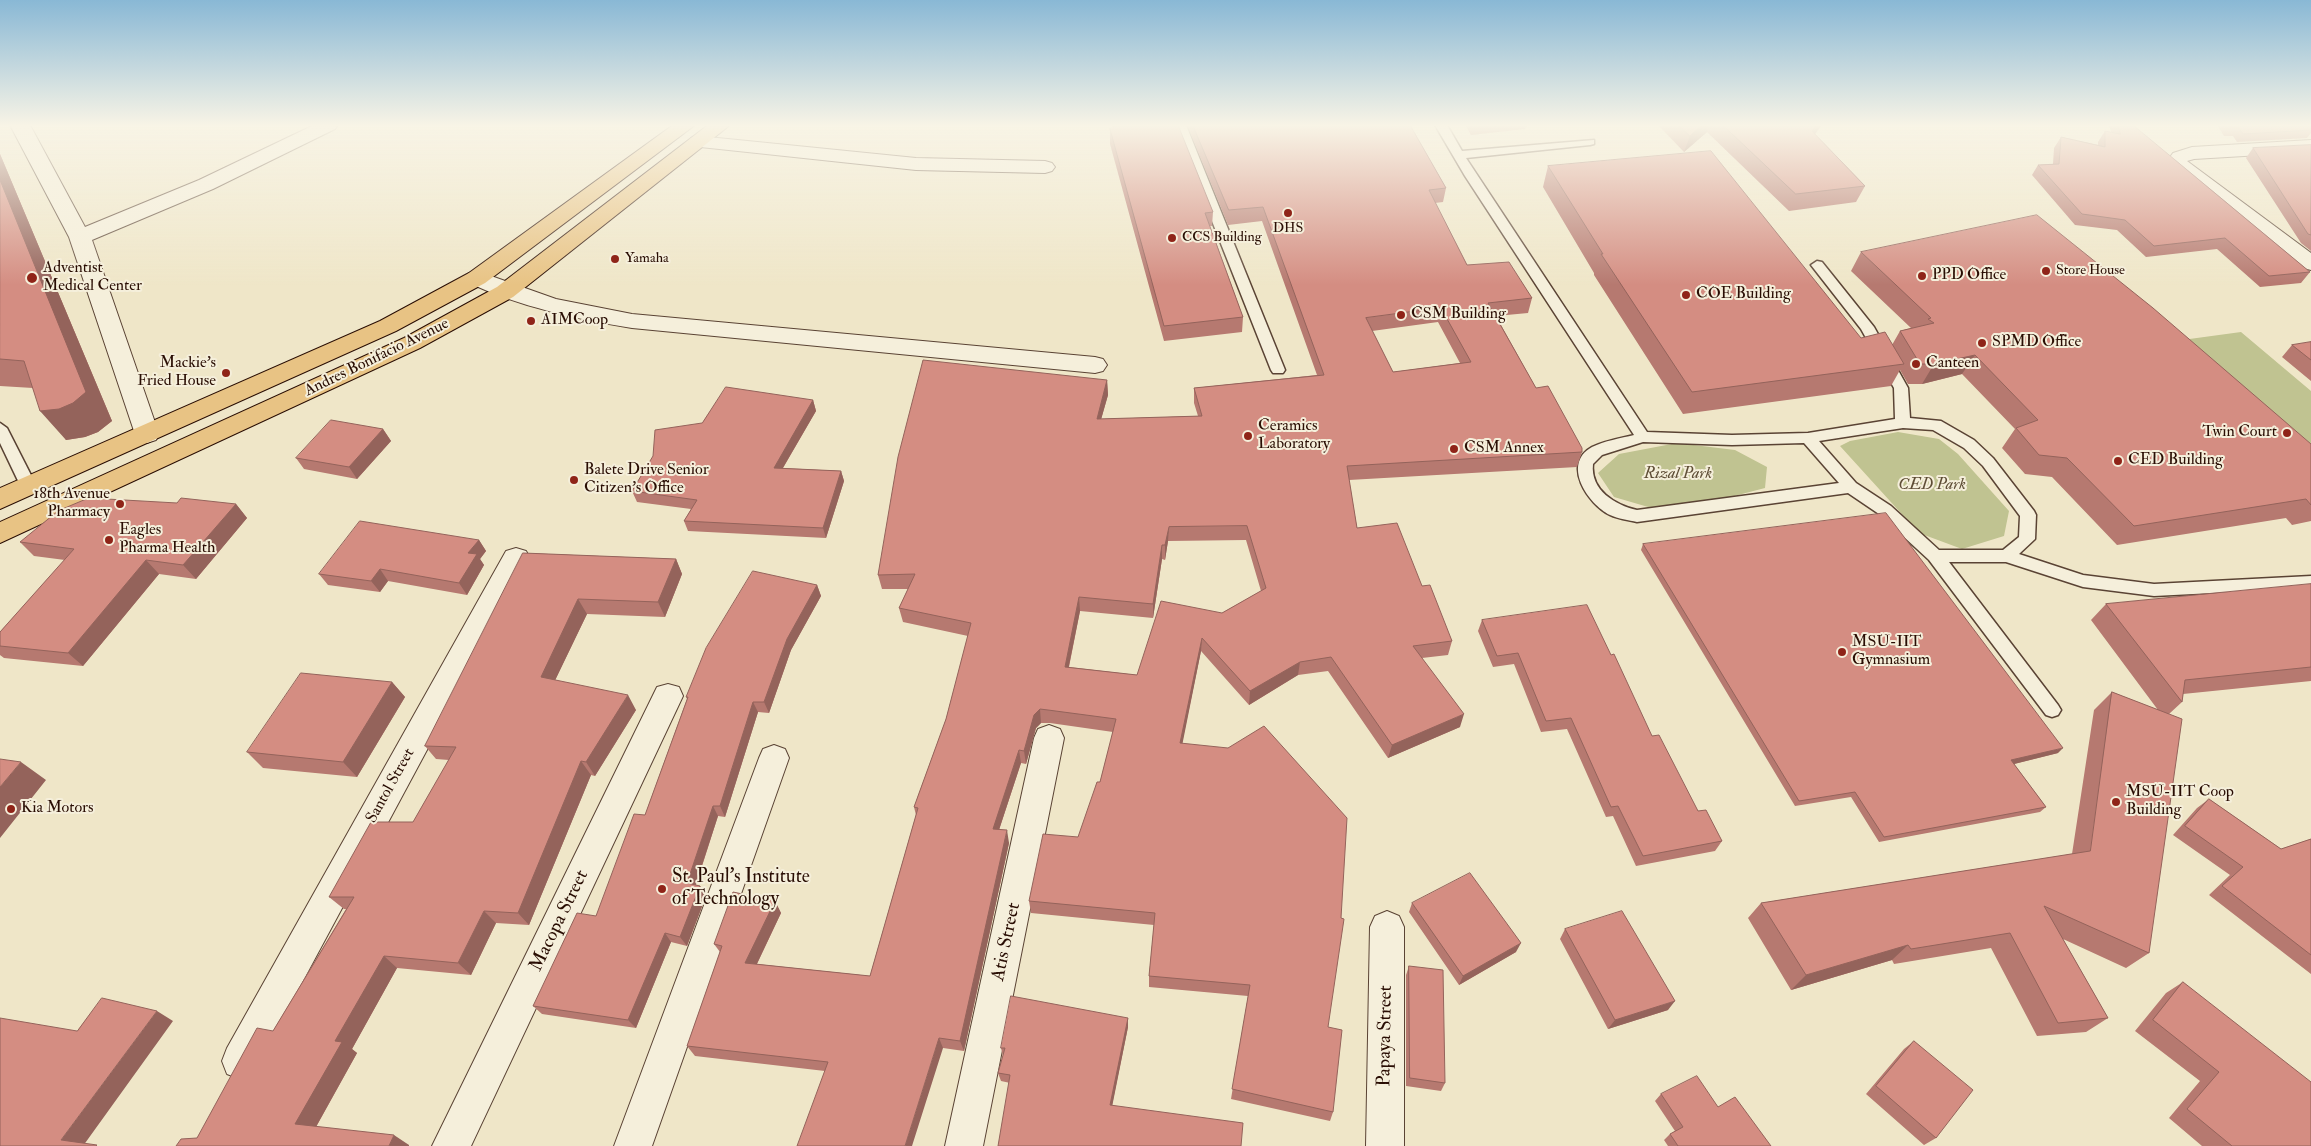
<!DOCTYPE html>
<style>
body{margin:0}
canvas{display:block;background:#efe6c8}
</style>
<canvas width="2311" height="1146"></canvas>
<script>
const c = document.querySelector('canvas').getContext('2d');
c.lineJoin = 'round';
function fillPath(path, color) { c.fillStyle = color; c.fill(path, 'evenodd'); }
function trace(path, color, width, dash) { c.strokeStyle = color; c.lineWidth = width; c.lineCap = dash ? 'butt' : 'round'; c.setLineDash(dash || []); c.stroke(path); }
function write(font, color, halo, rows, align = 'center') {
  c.font = font + ' "IM FELL Double Pica",serif'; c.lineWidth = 4; c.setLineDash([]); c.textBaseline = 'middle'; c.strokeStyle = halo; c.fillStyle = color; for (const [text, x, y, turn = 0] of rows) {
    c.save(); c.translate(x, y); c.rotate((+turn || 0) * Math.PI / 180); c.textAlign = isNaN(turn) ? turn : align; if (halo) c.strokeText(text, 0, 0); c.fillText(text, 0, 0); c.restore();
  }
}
fillPath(new Path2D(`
 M 2241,332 L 2311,391 L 2311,475 L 2160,343 Z
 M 1898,432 L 1939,439 L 1958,454 L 2009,511 L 2004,536 L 1962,549 L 1919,533 L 1840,446 L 1850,441 Z
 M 1677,443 L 1735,450 L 1767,467 L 1765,488 L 1707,503 L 1655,509 L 1614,497 L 1598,473 L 1619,454 Z`), '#c0c391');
const service = new Path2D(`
 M 1174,125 L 1186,125 L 1285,370 L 1283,373 L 1273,373 L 1271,370 Z
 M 1435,125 L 1447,125 L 1462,151 L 1594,140 L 1594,144 L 1590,145 L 1466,158 L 1647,432 L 1732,435 L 1808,433 L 1895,419 L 1894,388 L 1861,329 L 1811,265 L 1817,261 L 1822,262 L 1874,327 L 1908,388 L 1910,418 L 1941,421 L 1974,440 L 1993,458 L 2034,511 L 2036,515 L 2035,539 L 2019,554 L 2083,575 L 2154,584 L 2311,576 L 2311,588 L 2154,596 L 2083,587 L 2006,562 L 1949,562 L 2058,705 L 2061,710 L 2058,715 L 2052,717 L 2046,715 L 1929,560 L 1879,514 L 1848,493 L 1637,522 C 1629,520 1618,519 1610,515 C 1588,504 1561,464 1592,447 C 1604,441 1621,438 1634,435 L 1465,176 ZM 1903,428 L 1933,430 L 1964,448 L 1983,466 L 2020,516 L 2019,537 L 2003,550 L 1939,550 L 1891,506 L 1856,483 L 1819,441 ZM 1643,442 L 1732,445 L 1804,443 L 1839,483 L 1637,510 C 1615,505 1590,490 1593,464 L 1602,455 Z
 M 0,423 L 7,428 L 37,487 L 34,491 L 24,491 L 21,487 L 0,443 Z`);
const minor = new Path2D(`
 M 10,125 L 30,125 L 85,227 L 199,180 L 314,125 L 338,125 L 335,129 L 213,189 L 92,240 L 159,434 L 156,440 L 147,443 L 138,440 L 135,434 L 69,237 Z
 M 698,136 L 916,158 L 1045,161 L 1052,163 L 1055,167 L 1052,171 L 1045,173 L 916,170 L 691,146 L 688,142 L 691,138 Z
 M 2311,140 L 2311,152 L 2194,159 L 2187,161 L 2311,253 L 2311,270 L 2303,268 L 2171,168 L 2167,161 L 2173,153 L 2192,147 Z
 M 477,271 L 556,299 L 632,314 L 1095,357 L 1103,359 L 1107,365 L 1103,371 L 1095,373 L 632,328 C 576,319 521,307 469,283 L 466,278 L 469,273 Z
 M 516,548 L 526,551 L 530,558 L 253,1074 L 240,1079 L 227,1074 L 222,1061 L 227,1048 L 506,551 Z
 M 668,684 L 679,687 L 683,696 L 471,1146 L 432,1146 L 657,687 Z
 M 1049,725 L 1060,729 L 1064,738 L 983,1146 L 945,1146 L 1034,738 L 1038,729 Z
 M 774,745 L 785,749 L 789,758 L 652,1146 L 614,1146 L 759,758 L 763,749 Z
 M 1387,911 L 1399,916 L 1404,927 L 1404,1146 L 1366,1146 L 1370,927 L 1375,916 Z`);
const trunk = new Path2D(`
 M 673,125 L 695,125 L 485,283 L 396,331 L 0,509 L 0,488 L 380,321 L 469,273 Z
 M 708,125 L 730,125 L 513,297 L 420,348 L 0,543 L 0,522 L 404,338 L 497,287 Z`);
trace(service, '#5a4334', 3);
trace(minor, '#5a4334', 2);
trace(trunk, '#290d03', 2);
fillPath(service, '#f5efdb');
fillPath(minor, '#f5efdb');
fillPath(trunk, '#e8c384');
fillPath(new Path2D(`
 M 1187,125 L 1410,125 L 1446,188 L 1443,202 L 1435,203 L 1467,265 L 1532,298 L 1528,313 L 1496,316 L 1536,388 L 1582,452 L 1577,467 L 1349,480 L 1357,528 L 1422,586 L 1452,641 L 1448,655 L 1422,658 L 1460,727 L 1388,758 L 1328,671 L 1298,675 L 1249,705 L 1201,651 L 1182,743 L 1328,1027 L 1333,1112 L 1330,1121 L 1231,1099 L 1248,996 L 1149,987 L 1149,976 L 1154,925 L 1031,913 L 1029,901 L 1078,837 L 1100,782 L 1113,732 L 1050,723 L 1041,723 L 1036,728 L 1026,764 L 1021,763 L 999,830 L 1009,843 L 964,1051 L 943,1048 L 825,1071 L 695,1056 L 687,1046 L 720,952 L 714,944 L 775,901 L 781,913 L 757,964 L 870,976 L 916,815 L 914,807 L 946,719 L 968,636 L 903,622 L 899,608 L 908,589 L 882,589 L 878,575 L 1107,380 L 1108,395 L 1101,419 L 1198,416 L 1194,403 L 1194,388 L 1317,375 L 1262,221 L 1228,225 ZM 1438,322 L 1460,363 L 1393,372 L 1372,331 ZM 1246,540 L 1261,591 L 1222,613 L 1137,675 L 1069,667 L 1080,611 L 1153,618 L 1162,559 L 1165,560 L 1168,541 Z
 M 1465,125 L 1527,125 L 1525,129 L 1471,135 Z
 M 1658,125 L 1822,125 L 1815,134 L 1865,186 L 1856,202 L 1789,211 L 1707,132 L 1684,152 Z
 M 2109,125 L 2133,125 L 2310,272 L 2301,283 L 2260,287 L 2217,249 L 2146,257 L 2117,230 L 2075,225 L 2032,175 L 2038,165 L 2053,164 L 2054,148 L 2061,137 L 2098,145 L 2098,142 L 2105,131 L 2111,132 Z
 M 2217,125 L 2311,125 L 2311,133 L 2307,138 L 2237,142 L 2233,136 L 2224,136 Z
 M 1110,129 L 1213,212 L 1212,226 L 1210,226 L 1243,317 L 1242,332 L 1164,341 L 1110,144 Z
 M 2311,145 L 2311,251 L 2301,243 L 2246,158 L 2253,148 Z
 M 0,154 L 112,421 L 98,432 L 85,437 L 66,440 L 33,388 L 0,386 Z
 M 1548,166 L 1861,338 L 1892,345 L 1900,331 L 1911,328 L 1851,271 L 1861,252 L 2311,444 L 2311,521 L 2292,525 L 2286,518 L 2117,545 L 2052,477 L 2025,474 L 2002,448 L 2015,429 L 1962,374 L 1922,384 L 1908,384 L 1900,370 L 1891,386 L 1683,414 L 1594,275 L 1594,273 L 1543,187 Z
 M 2311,342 L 2311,381 L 2282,357 L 2292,345 Z
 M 813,400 L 816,411 L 783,468 L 841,471 L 844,481 L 826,538 L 688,531 L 684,521 L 691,509 L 637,502 L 632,491 L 702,423 Z
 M 383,429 L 391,441 L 357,479 L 304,469 L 296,458 Z
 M 177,503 L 236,504 L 247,518 L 196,579 L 159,574 L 83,666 L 4,658 L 0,655 L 0,632 L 65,560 L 34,556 L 20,542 Z
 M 479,540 L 486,551 L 480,559 L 484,565 L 467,595 L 388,581 L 380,592 L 328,585 L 319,574 Z
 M 1643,544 L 2058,753 L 2014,764 L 2046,807 L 2040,812 L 1879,842 L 1851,797 L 1795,806 L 1641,550 Z
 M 523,553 L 676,559 L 682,574 L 665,617 L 587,614 L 555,680 L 636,710 L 595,776 L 591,775 L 529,925 L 496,923 L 471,975 L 397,968 L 352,1049 L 357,1053 L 316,1127 L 409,1145 L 409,1146 L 176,1146 L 197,1138 L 273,1031 L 346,909 L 344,909 L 329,897 L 413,822 L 449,760 L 436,759 L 425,746 Z
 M 2311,584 L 2311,681 L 2183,694 L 2182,702 L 2169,714 L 2149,953 L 2126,968 L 2063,939 L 2108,1018 L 2086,1032 L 2037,1036 L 1991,948 L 1894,964 L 1892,960 L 1791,990 L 1748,918 L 1761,903 L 2072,854 L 2094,710 L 2112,692 L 2158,710 L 2091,620 L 2106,604 Z
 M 817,585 L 821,596 L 791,650 L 769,713 L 758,712 L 725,817 L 718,816 L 696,885 L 700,886 L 706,896 L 687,946 L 671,942 L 636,1028 L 542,1014 L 533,1006 L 596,916 L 645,815 L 687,699 L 686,697 Z
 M 1482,620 L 1652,736 L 1698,811 L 1722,841 L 1715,851 L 1636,866 L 1613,816 L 1606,817 L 1567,729 L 1541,732 L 1514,664 L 1493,667 L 1478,631 Z
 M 392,682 L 405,697 L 357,777 L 263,768 L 247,752 Z
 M 2209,799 L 2281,849 L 2311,839 L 2311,974 L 2209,895 L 2230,875 L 2173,835 L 2197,808 Z
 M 1412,903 L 1516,952 L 1459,985 L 1409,912 Z
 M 1565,929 L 1668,1010 L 1608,1029 L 1560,939 Z
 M 1409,966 L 1445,1083 L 1441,1091 L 1406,1086 L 1406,975 Z
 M 2183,982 L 2311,1146 L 2202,1146 L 2169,1118 L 2200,1081 L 2135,1031 L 2166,993 Z
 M 1128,1018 L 1128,1027 L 1112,1105 L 1001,1081 L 998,1073 L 1003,1056 L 1001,1048 Z
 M 1914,1041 L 1936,1138 L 1924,1145 L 1866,1094 L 1904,1049 Z
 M 1661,1094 L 1718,1107 L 1771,1146 L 1668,1146 L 1664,1140 L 1670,1134 L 1675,1131 L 1655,1101 Z`), '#b67970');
fillPath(new Path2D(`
 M 1702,125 L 1709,125 L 1707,132 L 1684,152 L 1690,136 Z
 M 1817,125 L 1822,125 L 1804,148 L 1812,131 Z
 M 0,154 L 112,421 L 98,432 L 85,437 L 66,440 L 40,411 L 0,180 Z
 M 1975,355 L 1962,374 L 1922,384 L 1934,364 Z
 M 1107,380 L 1108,395 L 1097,434 L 1097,419 Z
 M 813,400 L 816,411 L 777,478 L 774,468 Z
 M 383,429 L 391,441 L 357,479 L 349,467 Z
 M 841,471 L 844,481 L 826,538 L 823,528 Z
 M 236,504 L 247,518 L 196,579 L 183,565 Z
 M 1169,527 L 1168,541 L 1165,560 L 1165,545 Z
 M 479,540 L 486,551 L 480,559 L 484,565 L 467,595 L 459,583 L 468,553 Z
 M 1162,545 L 1162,559 L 1153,618 L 1153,604 Z
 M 676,559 L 682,574 L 665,617 L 658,602 Z
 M 146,560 L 159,574 L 83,666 L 68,653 Z
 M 380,569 L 388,581 L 380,592 L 371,581 Z
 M 817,585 L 821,596 L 791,650 L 769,713 L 764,702 L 787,639 Z
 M 1079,597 L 1080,611 L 1066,680 L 1065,667 Z
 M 578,599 L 587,614 L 550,691 L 541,677 Z
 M 1202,638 L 1201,651 L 1180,756 L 1180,743 Z
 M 1300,662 L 1298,675 L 1249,705 L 1250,691 Z
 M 392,682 L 405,697 L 357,777 L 343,762 Z
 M 628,695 L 636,710 L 595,776 L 586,762 Z
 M 753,702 L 758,712 L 725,817 L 720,806 Z
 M 1040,709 L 1041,723 L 1036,728 L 1026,764 L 1024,751 L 1034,715 Z
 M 1464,714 L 1460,727 L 1388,758 L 1392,745 Z
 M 2063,748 L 2058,753 L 2006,766 L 2011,760 Z
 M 1019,750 L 1021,763 L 995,842 L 993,829 Z
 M 581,761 L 591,775 L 529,925 L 518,913 Z
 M 21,762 L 46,780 L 0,838 L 0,787 Z
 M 713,806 L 718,816 L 693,893 L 687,883 Z
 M 1007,830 L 1009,843 L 964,1051 L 960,1041 Z
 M 700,886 L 706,896 L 687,946 L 680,937 Z
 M 775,901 L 781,913 L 752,974 L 745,963 Z
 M 484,911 L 496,923 L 471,975 L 458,963 Z
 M 665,933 L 671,942 L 636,1028 L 628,1020 Z
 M 1521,943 L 1516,952 L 1459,985 L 1463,976 Z
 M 1908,945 L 1892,960 L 1791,990 L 1806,975 Z
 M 384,956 L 397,968 L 352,1049 L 357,1053 L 312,1134 L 295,1124 L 335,1041 Z
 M 1675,1001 L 1668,1010 L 1608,1029 L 1615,1020 Z
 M 157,1011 L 173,1021 L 83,1146 L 61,1140 Z
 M 1128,1018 L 1128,1027 L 1111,1112 L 1110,1105 Z
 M 939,1038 L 943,1048 L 912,1146 L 905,1146 Z
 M 394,1135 L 409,1145 L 409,1146 L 389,1146 Z`), '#94635b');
const building = new Path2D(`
 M 1117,125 L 1178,125 L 1213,212 L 1205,213 L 1243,317 L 1164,326 L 1110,129 Z
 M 1193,125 L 1410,125 L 1446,188 L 1429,190 L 1467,265 L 1509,262 L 1532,298 L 1488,303 L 1536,388 L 1548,386 L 1582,448 L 1582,452 L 1347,466 L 1357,528 L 1397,523 L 1422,586 L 1430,585 L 1452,641 L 1413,646 L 1464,714 L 1392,745 L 1331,657 L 1300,662 L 1250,691 L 1202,638 L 1180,743 L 1228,748 L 1264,726 L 1347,818 L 1341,918 L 1344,919 L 1328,1027 L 1342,1030 L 1333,1112 L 1232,1089 L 1250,985 L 1149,976 L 1155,913 L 1029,901 L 1043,834 L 1078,837 L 1097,782 L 1100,782 L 1116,719 L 1048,710 L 1040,709 L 1034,715 L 1024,751 L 1019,750 L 993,829 L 1007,830 L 960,1041 L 939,1038 L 905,1146 L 797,1146 L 828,1062 L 687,1046 L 722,946 L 714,944 L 733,892 L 775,901 L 745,963 L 870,976 L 918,808 L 914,807 L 946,719 L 971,623 L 899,608 L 915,574 L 878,575 L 898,457 L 923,360 L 1107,380 L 1097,419 L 1202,416 L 1194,388 L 1324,375 L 1263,207 L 1229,210 ZM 1441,308 L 1471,362 L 1393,372 L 1366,318 ZM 1247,526 L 1266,588 L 1222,613 L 1161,601 L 1137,675 L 1065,667 L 1079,597 L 1153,604 L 1162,545 L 1165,545 L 1169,527 Z
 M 1679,125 L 1702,125 L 1690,136 Z
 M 1723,125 L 1817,125 L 1812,131 L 1865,186 L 1796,194 Z
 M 2118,125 L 2133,125 L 2310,272 L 2269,276 L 2225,238 L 2154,246 L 2125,220 L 2082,214 L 2038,165 L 2059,164 L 2061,137 L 2105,147 L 2105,131 L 2120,134 Z
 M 2229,125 L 2309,125 L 2311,127 L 2311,130 L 2243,134 L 2239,128 L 2231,127 Z
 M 2311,145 L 2311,235 L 2308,234 L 2253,148 Z
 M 1711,151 L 1861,338 L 1885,332 L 1904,364 L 1692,392 L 1601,254 L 1603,254 L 1548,166 Z
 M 0,180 L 86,392 L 73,403 L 59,409 L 40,411 L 24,361 L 0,359 Z
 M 2037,215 L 2153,308 L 2311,444 L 2311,505 L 2306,499 L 2134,526 L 2067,458 L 2039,455 L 2016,428 L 2038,420 L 1975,355 L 1934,364 L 1920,364 L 1900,331 L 1934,323 L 1928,319 L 1931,318 L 1861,252 Z
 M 2311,342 L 2311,360 L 2292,345 Z
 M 726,387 L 813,400 L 774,468 L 841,471 L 823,528 L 684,521 L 697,500 L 632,491 L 653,456 L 655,430 L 702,423 Z
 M 331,420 L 383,429 L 349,467 L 296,458 Z
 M 89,498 L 177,503 L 181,498 L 236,504 L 183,565 L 146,560 L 68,653 L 0,646 L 0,632 L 74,549 L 20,542 L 58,511 Z
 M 1886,513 L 2063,748 L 2011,760 L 2046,807 L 1884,837 L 1855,792 L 1799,801 L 1643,544 Z
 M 360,521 L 479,540 L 468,553 L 477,554 L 459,583 L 380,569 L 371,581 L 319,574 Z
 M 523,553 L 676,559 L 658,602 L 578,599 L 541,677 L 628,695 L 586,762 L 581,761 L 518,913 L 484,911 L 458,963 L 384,956 L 335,1041 L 342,1042 L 295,1124 L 394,1135 L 389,1146 L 176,1146 L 181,1139 L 197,1138 L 257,1028 L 273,1031 L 354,897 L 329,897 L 371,822 L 413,822 L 456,747 L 425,746 Z
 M 753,571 L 817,585 L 787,639 L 764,702 L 753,702 L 720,806 L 713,806 L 687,883 L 700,886 L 680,937 L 665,933 L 628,1020 L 533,1006 L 577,913 L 596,916 L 634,814 L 645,815 L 688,697 L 686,697 L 706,648 Z
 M 2311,584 L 2311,667 L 2185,680 L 2182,702 L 2106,604 Z
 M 1587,605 L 1611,655 L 1614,654 L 1652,736 L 1659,735 L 1698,811 L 1706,810 L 1722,841 L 1643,856 L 1618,806 L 1611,807 L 1571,718 L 1546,721 L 1518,653 L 1497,656 L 1482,620 Z
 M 301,673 L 392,682 L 343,762 L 247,752 Z
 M 2112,692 L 2182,719 L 2149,953 L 2044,906 L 2108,1018 L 2058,1023 L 2010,933 L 1911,949 L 1908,945 L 1806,975 L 1761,903 L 2090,851 Z
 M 0,759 L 21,762 L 0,787 Z
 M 2209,799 L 2281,849 L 2311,839 L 2311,955 L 2222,886 L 2243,867 L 2185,826 Z
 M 1470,873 L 1521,943 L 1463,976 L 1412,903 Z
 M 1622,911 L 1675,1001 L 1615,1020 L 1565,929 Z
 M 1409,966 L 1443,970 L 1445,1083 L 1410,1078 Z
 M 2183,982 L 2311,1082 L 2311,1146 L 2232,1146 L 2187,1109 L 2219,1072 L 2153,1020 Z
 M 1011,996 L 1128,1018 L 1110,1105 L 1243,1123 L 1241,1146 L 998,1146 L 1010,1075 L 998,1073 L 1005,1048 L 1001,1048 Z
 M 102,998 L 157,1011 L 61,1140 L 97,1145 L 96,1146 L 0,1146 L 0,1018 L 77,1031 Z
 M 1914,1041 L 1973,1090 L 1936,1138 L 1876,1086 Z
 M 1697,1076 L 1718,1107 L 1735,1097 L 1771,1146 L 1678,1146 L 1670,1134 L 1683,1127 L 1661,1094 Z`);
fillPath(building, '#d48d82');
trace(building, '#94635b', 1);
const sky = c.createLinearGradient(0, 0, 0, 285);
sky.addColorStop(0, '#89b8d5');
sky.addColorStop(0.44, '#f8f4e6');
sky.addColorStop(1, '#f8f4e600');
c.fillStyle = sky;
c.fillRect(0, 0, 2311, 285);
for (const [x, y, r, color] of [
 [1288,213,5,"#8f2418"],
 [1172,238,5,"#8f2418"],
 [615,259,5,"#8f2418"],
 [2046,271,5,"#8f2418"],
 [1922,276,5,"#8f2418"],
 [32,278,6,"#8f2418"],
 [1686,295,5,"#8f2418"],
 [1401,315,5,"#8f2418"],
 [531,321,5,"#8f2418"],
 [1982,343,5,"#8f2418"],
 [1916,364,5,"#8f2418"],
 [226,373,5,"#8f2418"],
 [2287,433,5,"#8f2418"],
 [1248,436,5,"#8f2418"],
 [1454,449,5,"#8f2418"],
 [2118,461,5,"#8f2418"],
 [574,480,5,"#8f2418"],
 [120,504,5,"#8f2418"],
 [109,540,5,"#8f2418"],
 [1842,652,5,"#8f2418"],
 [2116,802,5,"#8f2418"],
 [11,809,5,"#8f2418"],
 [662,889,5,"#8f2418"]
]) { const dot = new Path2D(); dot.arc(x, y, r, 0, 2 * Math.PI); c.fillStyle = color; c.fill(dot); trace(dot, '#f5efdb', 2); }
write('14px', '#290d03', '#f5efdb', [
 ["DHS",1288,229,"center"],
 ["CCS Building",1182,238],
 ["Yamaha",625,259],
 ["Store House",2056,271]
], 'left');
write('16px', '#290d03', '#f5efdb', [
 ["Adventist",43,269],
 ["Medical Center",43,287],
 ["PPD Office",1932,276],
 ["COE Building",1696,295],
 ["CSM Building",1411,315],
 ["AIMCoop",541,321],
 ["SPMD Office",1992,343],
 ["Mackie's",216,364,"right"],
 ["Fried House",216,382,"right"],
 ["Canteen",1926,364],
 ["Ceramics",1258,427],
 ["Laboratory",1258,445],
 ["Twin Court",2277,433,"right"],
 ["CSM Annex",1464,449],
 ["CED Building",2128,461],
 ["Balete Drive Senior",584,471],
 ["Citizen's Office",584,489],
 ["18th Avenue",110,495,"right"],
 ["Pharmacy",110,513,"right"],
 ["Eagles",119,531],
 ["Pharma Health",119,549],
 ["MSU-IIT",1852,643],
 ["Gymnasium",1852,661],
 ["MSU-IIT Coop",2126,793],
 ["Building",2126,811],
 ["Kia Motors",21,809]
], 'left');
write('16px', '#290d03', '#f5efdb', [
 ["Andres Bonifacio Avenue",377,358,-26],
 ["Santol Street",391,786,-61]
]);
write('italic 16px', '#5e4d35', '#f5efdb', [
 ["Rizal Park",1678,475],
 ["CED Park",1932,486]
]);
write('19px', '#290d03', '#f5efdb', [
 ["St. Paul's Institute",672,878],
 ["of Technology",672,900]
], 'left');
write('19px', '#290d03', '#f5efdb', [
 ["Macopa Street",560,921,-64],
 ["Atis Street",1007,942,-78],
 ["Papaya Street",1386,1036,-89]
]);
</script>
